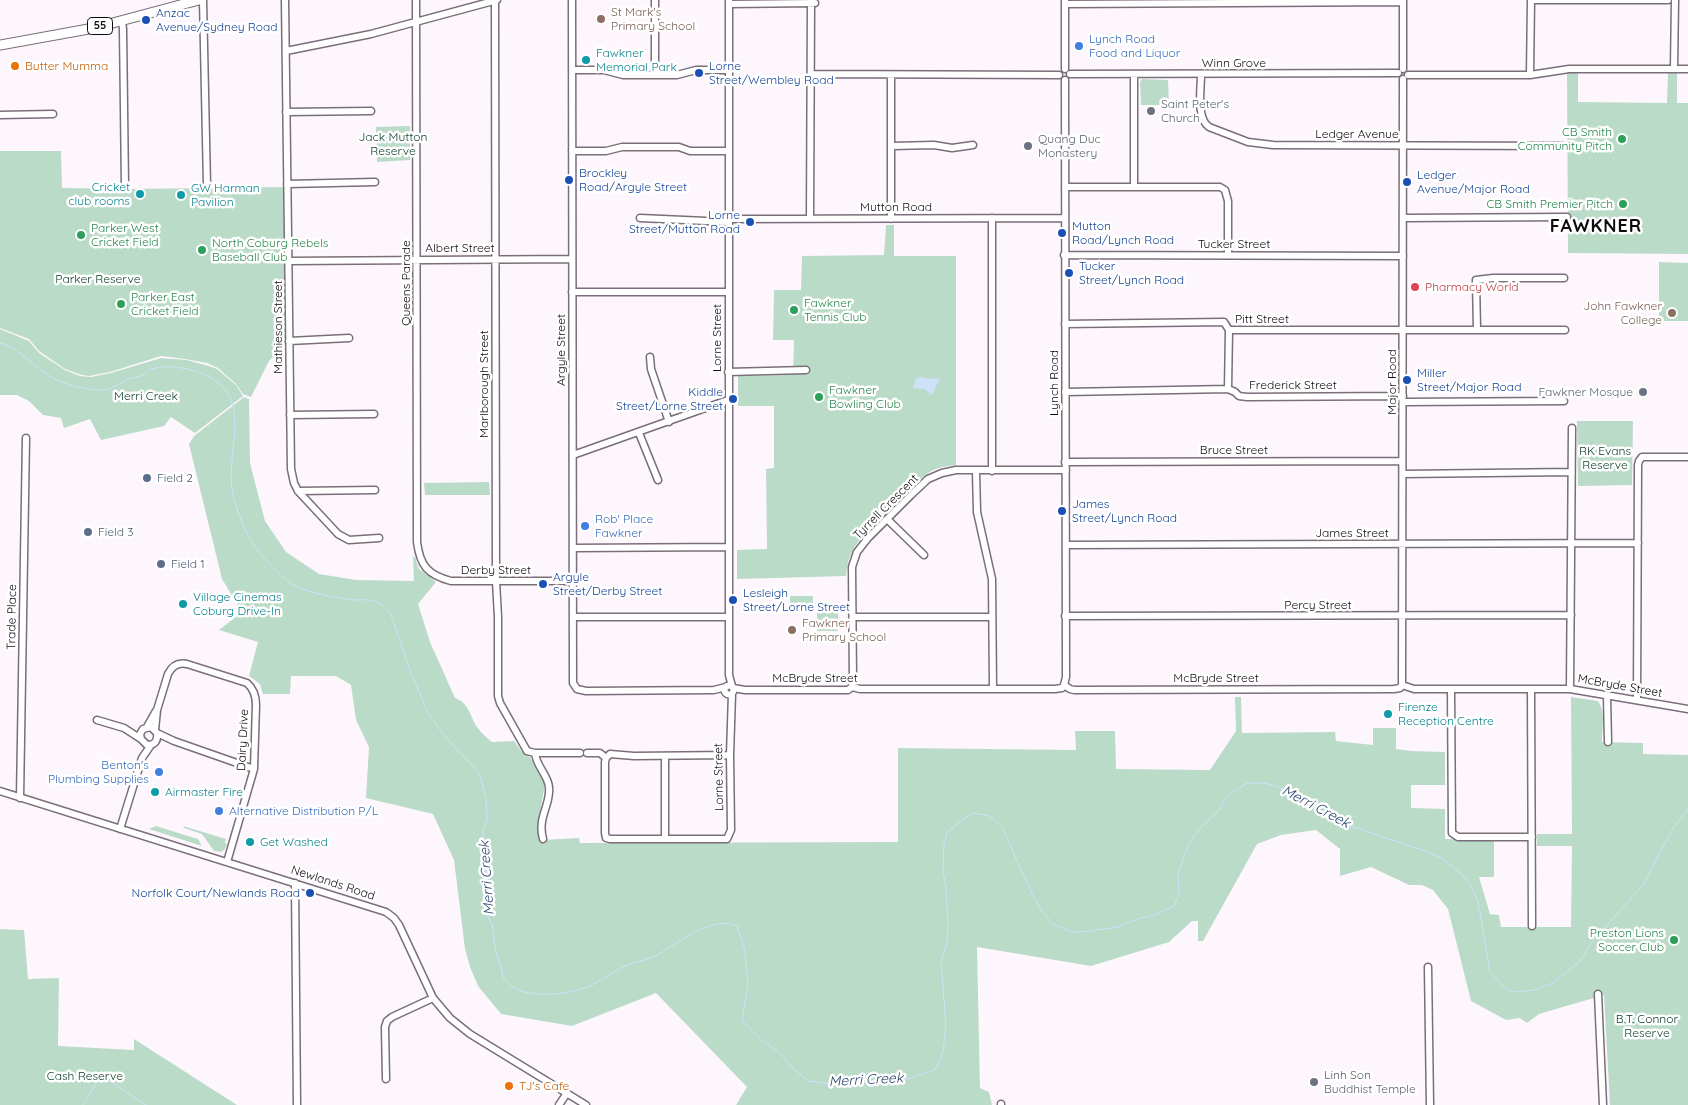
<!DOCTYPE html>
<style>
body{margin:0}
canvas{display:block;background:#fef6fd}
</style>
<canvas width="1688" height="1105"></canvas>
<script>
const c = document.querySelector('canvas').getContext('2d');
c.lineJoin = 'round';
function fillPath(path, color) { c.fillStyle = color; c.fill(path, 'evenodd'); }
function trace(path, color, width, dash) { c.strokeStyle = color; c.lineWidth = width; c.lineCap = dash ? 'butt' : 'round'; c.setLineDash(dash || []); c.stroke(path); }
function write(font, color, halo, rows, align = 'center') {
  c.font = font + ' Quicksand,sans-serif'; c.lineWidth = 5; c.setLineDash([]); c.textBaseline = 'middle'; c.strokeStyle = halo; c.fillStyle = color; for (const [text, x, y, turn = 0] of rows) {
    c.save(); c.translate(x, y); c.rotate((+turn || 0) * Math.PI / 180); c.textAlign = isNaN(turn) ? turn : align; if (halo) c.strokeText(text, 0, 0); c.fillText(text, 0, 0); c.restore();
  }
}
fillPath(new Path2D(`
 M 1578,72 L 1578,102 L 1667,103 L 1668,73 L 1677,73 L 1677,103 L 1688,103 L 1688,254 L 1568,253 L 1567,73 Z
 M 1142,79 L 1168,80 L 1169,105 L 1141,105 L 1140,82 Z
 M 410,126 L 410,160 L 377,162 L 376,127 Z
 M 0,151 L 61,151 L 62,188 L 130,189 L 285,187 L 287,343 L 269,361 L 251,397 L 243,394 L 236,384 L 218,368 L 207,363 L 185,359 L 161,356 L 110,372 L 89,376 L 82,375 L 65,369 L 39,351 L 29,339 L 0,328 Z
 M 886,225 L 894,225 L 894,256 L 956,256 L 956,465 C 949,466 940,467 933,470 C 917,478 861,534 853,550 C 848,558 847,567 846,576 L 737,579 L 737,550 L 767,549 L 766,469 L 774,468 L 774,406 L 738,406 L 738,376 L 793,375 L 794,340 L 773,340 L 774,290 L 801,290 L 802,256 L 884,255 Z
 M 1659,262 L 1688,263 L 1688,321 L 1659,321 Z
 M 0,329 L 29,341 L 39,353 L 65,370 L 80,376 L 91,377 L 111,373 L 161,358 L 187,360 L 209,366 L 217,369 L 236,385 L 243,396 L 195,433 L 171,417 L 164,426 L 101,440 L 90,419 L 64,428 L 61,418 L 43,415 L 29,401 L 17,395 L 0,395 Z
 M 244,397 L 249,399 L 250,463 L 265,521 L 286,552 L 319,574 L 356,580 L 414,581 L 413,557 L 415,557 L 419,569 L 436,582 L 418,604 L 430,642 L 455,698 C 469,703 470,716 477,727 C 481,733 487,738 492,742 L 514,741 L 522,752 L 530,757 L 545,784 L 538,823 L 541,840 L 579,838 L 580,843 L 898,842 L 898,748 L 1076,750 L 1075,731 L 1115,731 L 1116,769 L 1210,770 L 1236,731 L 1235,697 L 1241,697 L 1242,733 L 1335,732 L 1336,741 L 1373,745 L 1373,728 L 1396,728 L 1396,749 L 1411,751 L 1445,752 L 1445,785 L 1411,785 L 1411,808 L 1445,809 L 1445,839 L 1494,840 L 1494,877 L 1479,877 L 1490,914 L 1499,915 L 1501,927 L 1571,927 L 1572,846 L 1537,846 L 1537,834 L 1572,834 L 1571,697 L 1598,701 C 1606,712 1602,729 1602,742 L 1643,743 L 1643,754 L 1688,755 L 1688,1105 L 1610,1105 L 1604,995 L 1539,1014 L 1527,1023 L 1520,1018 L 1506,1020 L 1471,1001 L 1448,909 L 1433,890 L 1422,885 L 1409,885 L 1371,867 L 1340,876 L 1340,849 L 1316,830 L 1281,835 L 1257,844 L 1203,941 L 1198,941 L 1198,921 L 1192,921 L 1169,942 L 1091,966 L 977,947 L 980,1088 L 989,1092 L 992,1105 L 736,1105 L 747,1087 L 656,993 L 572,1026 L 501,1014 L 478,986 L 470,967 L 465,949 L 454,860 L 433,814 L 366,798 L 369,747 L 356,720 L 351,685 L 336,676 L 291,676 L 290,694 L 263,694 L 260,684 L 249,676 L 258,642 L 219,630 L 242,612 L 222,579 L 189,444 L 194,436 Z
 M 1577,421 L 1633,421 L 1632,485 L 1578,486 Z
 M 489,482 L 490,495 L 425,495 L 424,483 Z
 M 790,596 L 813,596 L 813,606 L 790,607 Z
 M 838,608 L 838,631 L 817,631 L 817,609 Z
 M 156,826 L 198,839 L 202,846 L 149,829 Z
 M 183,826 L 226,839 L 225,843 L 227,844 L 225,849 L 221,852 L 214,851 L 202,834 L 184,828 Z
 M 0,929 L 24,930 L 28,979 L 59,978 L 58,1046 L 134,1050 L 134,1039 L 237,1105 L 0,1105 Z`), '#bbdbc9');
fillPath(new Path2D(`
 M 920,377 L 932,379 L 940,378 L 932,395 L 925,389 L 913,388 L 916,379 Z`), '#cfe1f9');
trace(new Path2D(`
 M 0,343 C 16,347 28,360 41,370 C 56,382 81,390 101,390 C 111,390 120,383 129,379 C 133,377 139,377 143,375 C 146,374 147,371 149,370 C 167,362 200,370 215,380 C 252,405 224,460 233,495 C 238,517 250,543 265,559 C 272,566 281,577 290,583 C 306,593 336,598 355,600 C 361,600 369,599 374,601 C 381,602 388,610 391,615 L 408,665 L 428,713 L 443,734 L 479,773 L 486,797 L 487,819 L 483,832 L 483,855 L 487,874 L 487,914 L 492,925 L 496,952 L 502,970 L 503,977 C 507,982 514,989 521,991 C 541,997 573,994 592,985 C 603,980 613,971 625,966 C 636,961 647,961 657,955 C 679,943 711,915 737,926 L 744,946 L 748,985 L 742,1020 L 762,1041 L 778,1051 L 792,1067 L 808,1081 L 839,1085 L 879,1080 L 901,1081 L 935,1070 L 943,1052 L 946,1025 L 941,962 L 947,943 L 948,926 L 946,888 L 943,872 L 944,844 L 947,832 L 972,813 L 990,816 L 1002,827 L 1031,892 L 1041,910 L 1053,924 L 1072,932 L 1090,931 L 1118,927 L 1137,919 L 1155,915 L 1174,906 L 1179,895 L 1178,874 L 1189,843 L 1201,827 L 1218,811 L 1227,796 L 1247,783 L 1265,783 L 1284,789 L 1342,823 L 1425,851 L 1442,858 L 1459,872 L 1470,883 L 1478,902 L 1490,972 L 1508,991 L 1519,992 L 1534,990 L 1553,983 L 1581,960 L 1592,942 L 1643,885 L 1672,830 L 1688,809
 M 83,1105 L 101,1075 L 146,1105`), '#cfe1f9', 1);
const minor = new Path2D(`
 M 203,0 L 207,185
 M 285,0 L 291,469 L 294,483 L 298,491 L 338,534 L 349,540 L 379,538
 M 416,0 L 417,542 C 420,566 428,575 451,581 L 573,581
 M 572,0 L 573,683 L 577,689 L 586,691 L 714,690 L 726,687
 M 655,0 L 655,75
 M 729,0 L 729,675 L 732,686
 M 1403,0 L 1403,69
 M 1535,0 L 1668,0
 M 495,1 L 496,581 L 498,617 L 498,696 L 500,703 L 527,751 L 535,753 L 580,753
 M 1065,1 L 1065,69
 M 729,4 L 815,3
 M 1065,4 L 1403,2
 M 122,21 L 123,29 L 125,187
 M 286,51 L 371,34 L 497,0
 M 1674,69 L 1675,0
 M 572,70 L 604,70 L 623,75 L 677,75 L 696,70 L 728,70
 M 811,74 L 1059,75
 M 1070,74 L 1398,73
 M 1201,75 C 1201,89 1196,118 1209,127 L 1248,142 L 1273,145 L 1563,146
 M 1408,75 L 1530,75 L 1569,69 L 1688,69
 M 1530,75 L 1531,0
 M 286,112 L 371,111
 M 0,115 L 53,114
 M 892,146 L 934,145 L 952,148 L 973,145
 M 572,151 L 606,151 L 622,147 L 679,147 L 690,151 L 728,151
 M 287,184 L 375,182
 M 1065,187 L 1220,187 L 1225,190 L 1228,201 L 1228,255
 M 1134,187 L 1134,74
 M 640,218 L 728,222
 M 992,218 L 992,471
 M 1403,218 L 1567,217
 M 729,219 L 1064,218
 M 810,219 L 811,3
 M 891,219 L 891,75
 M 1064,255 L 1403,256
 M 289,261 L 572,259
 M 572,292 L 728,292
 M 1065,324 L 1224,322 L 1229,330 L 1565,330
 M 1477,330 L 1476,280 L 1493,278 L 1564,278
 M 289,341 L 349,338
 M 650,357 L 651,369 L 669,422
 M 728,372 L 806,370
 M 1228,389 L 1229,330
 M 1065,392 L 1228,389 L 1235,392 L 1239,396 L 1247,397 L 1403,396
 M 1403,402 L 1564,401
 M 290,415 L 374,414
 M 639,433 L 658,480
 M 573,455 L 728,400
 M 1065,462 L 1402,461
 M 976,471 L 977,512 L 992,579 L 993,689
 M 1403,474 L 1571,472
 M 298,491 L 375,490
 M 887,519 L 924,555
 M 1066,545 L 1638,543
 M 573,548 L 729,547
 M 1065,616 L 1571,615
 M 573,617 L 729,617
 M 853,617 L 992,617
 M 1064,685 L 1066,677 L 1065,80
 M 1402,685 L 1403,79
 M724.5 690a4.5 4.5 0 1 1 9 0a4.5 4.5 0 1 1-9 0Z
 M 852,687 L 853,682 L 852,567 L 857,552 L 868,538 L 911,495 L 928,479 L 942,473 L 956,470 L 1066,470
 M 733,688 L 745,690 L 848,690 L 852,687 L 860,689 L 1055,689 L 1062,688 L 1064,685 L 1070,689 L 1074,690 L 1394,689 L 1400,688 L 1402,685 L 1414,689 L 1570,689 L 1688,709
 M 1451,689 L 1452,833 L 1458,837 L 1532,837
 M 1531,689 L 1532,926
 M 1570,689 L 1572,428
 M 1607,696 L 1608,742
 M 1637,700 L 1638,465 L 1639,461 L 1642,457 L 1688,457
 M 97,720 L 124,728 L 141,739
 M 147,727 L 156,711
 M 155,730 L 157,710 L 168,674 C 172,666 178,662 187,664 L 247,683 C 254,689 256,696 256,705 L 254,769 L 227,862
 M 157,733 C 158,741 155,745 147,745 L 141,739 L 140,734 L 143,729 L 151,727 L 157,733 L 174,741 L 254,769
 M 535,753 C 536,766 548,775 549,787 C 551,805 537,817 543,839
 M 587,753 L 600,753 L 606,758
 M 665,756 L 665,839
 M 606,758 L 605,762 L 605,833 L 606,838 L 610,839 L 727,839 L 731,830 L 730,755 L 732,694
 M 606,758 L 610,754 L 634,756 L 730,755
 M 0,791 L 386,912 L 394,918 L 399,925 L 433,998 L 450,1018 L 470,1034 L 586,1105
 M 20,798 L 26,438
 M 120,829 L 142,758 L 151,745
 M 295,883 L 297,1105
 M 1428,967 L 1430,1105
 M 1598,994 L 1603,1105
 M 386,1079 L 385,1027 L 387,1021 L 392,1017 L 433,998
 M 1001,1104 L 1001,1105
 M 559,1105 L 567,1093`);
const highway = new Path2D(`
 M 0,45 L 94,28 L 199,0`);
trace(minor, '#796e79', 9);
trace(highway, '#796e79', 11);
trace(minor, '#fff', 6);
trace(highway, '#fff', 9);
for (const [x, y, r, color] of [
 [601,19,5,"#8d6e63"],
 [146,20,5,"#1a4fb4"],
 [1079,46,5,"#3f7fe0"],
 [586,60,5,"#0f9aa8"],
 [15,66,5,"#e8710a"],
 [699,73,5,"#1a4fb4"],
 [1151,111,5,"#6b7280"],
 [1622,139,5,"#2e9e5b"],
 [1028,146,5,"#6b7280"],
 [569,180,5,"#1a4fb4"],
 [1407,182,5,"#1a4fb4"],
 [140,194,5,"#0f9aa8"],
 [181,195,5,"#0f9aa8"],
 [1623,204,5,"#2e9e5b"],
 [750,222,5,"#1a4fb4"],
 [1062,233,5,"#1a4fb4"],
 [81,235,5,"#2e9e5b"],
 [202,250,5,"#2e9e5b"],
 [1069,273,5,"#1a4fb4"],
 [1415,287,5,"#e0444e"],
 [121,304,5,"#2e9e5b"],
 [794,310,5,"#2e9e5b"],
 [1672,313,5,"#8d6e63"],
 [1407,380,5,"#1a4fb4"],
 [1643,392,5,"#6b7280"],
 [819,397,5,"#2e9e5b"],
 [733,399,5,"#1a4fb4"],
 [147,478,5,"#5c6f8a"],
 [1062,511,5,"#1a4fb4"],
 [585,526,5,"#3f7fe0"],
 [88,532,5,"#5c6f8a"],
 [161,564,5,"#5c6f8a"],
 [543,584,5,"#1a4fb4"],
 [733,600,5,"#1a4fb4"],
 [183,604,5,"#0f9aa8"],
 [792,630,5,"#8d6e63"],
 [1388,714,5,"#0f9aa8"],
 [159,772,5,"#3f7fe0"],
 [155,792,5,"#0f9aa8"],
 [219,811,5,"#3f7fe0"],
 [250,842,5,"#0f9aa8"],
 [310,893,5,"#1a4fb4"],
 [1674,940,5,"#2e9e5b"],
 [1314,1082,5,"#6b7280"],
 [509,1086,5,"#e8710a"]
]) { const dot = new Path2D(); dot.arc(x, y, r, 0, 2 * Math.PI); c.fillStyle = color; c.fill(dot); trace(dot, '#fff', 2); }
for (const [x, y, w] of [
 [100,26,25]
]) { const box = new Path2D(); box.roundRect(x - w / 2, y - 8.5, w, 17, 4); c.fillStyle = '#fff'; c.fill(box); trace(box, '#0e0a0e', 1); }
write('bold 11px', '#0e0a0e', null, [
 ["55",100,26]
]);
write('12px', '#785e54', '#fff', [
 ["St Mark's",611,12],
 ["Primary School",611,26],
 ["John Fawkner",1662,306,"right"],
 ["College",1662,320,"right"],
 ["Fawkner",802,623],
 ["Primary School",802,637]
], 'left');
write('12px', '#164399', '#fff', [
 ["Anzac",156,13],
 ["Avenue/Sydney Road",156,27],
 ["Lorne",709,66],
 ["Street/Wembley Road",709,80],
 ["Brockley",579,173],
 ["Road/Argyle Street",579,187],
 ["Ledger",1417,175],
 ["Avenue/Major Road",1417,189],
 ["Lorne",740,215,"right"],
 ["Street/Mutton Road",740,229,"right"],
 ["Mutton",1072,226],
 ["Road/Lynch Road",1072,240],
 ["Tucker",1079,266],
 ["Street/Lynch Road",1079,280],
 ["Miller",1417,373],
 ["Street/Major Road",1417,387],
 ["Kiddle",723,392,"right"],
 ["Street/Lorne Street",723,406,"right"],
 ["James",1072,504],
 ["Street/Lynch Road",1072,518],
 ["Argyle",553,577],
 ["Street/Derby Street",553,591],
 ["Lesleigh",743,593],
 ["Street/Lorne Street",743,607],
 ["Norfolk Court/Newlands Road",300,893,"right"]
], 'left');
write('12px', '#366cbe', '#fff', [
 ["Lynch Road",1089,39],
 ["Food and Liquor",1089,53],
 ["Rob' Place",595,519],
 ["Fawkner",595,533],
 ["Benton's",149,765,"right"],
 ["Plumbing Supplies",149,779,"right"],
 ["Alternative Distribution P/L",229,811]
], 'left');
write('12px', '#0d838f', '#fff', [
 ["Fawkner",596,53],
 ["Memorial Park",596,67],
 ["Cricket",130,187,"right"],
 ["club rooms",130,201,"right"],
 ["GW Harman",191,188],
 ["Pavilion",191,202],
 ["Village Cinemas",193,597],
 ["Coburg Drive-In",193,611],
 ["Firenze",1398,707],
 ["Reception Centre",1398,721],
 ["Airmaster Fire",165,792],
 ["Get Washed",260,842]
], 'left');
write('12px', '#0e0a0e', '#fff', [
 ["Winn Grove",1234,63],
 ["Ledger Avenue",1357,134],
 ["Mutton Road",896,207],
 ["Tucker Street",1234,244],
 ["Albert Street",460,248],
 ["Queens Parade",406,283,-90],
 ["Pitt Street",1262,319],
 ["Mathieson Street",278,327,-90],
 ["Lorne Street",717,338,-90],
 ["Argyle Street",561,350,-90],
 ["Major Road",1392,382,-90],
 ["Lynch Road",1054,383,-90],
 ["Marlborough Street",484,384,-90],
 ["Frederick Street",1293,385],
 ["Bruce Street",1234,450],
 ["Tyrrell Crescent",886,507,-45],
 ["James Street",1352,533],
 ["Derby Street",496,570],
 ["Percy Street",1318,605],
 ["Trade Place",12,617,-89],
 ["McBryde Street",815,678],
 ["McBryde Street",1216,678],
 ["McBryde Street",1620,686,10],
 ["Dairy Drive",243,740,-87],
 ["Lorne Street",719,777,-91],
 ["Newlands Road",333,883,18]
]);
write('12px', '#c56008', '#fff', [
 ["Butter Mumma",25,66],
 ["TJ's Cafe",519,1086]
], 'left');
write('12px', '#5b616d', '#fff', [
 ["Saint Peter's",1161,104],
 ["Church",1161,118],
 ["Quang Duc",1038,139],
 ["Monastery",1038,153],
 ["Fawkner Mosque",1633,392,"right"],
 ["Linh Son",1324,1075],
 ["Buddhist Temple",1324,1089]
], 'left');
write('12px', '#27864d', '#fff', [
 ["CB Smith",1612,132,"right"],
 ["Community Pitch",1612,146,"right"],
 ["CB Smith Premier Pitch",1613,204,"right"],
 ["Parker West",91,228],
 ["Cricket Field",91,242],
 ["North Coburg Rebels",212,243],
 ["Baseball Club",212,257],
 ["Parker East",131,297],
 ["Cricket Field",131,311],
 ["Fawkner",804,303],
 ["Tennis Club",804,317],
 ["Fawkner",829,390],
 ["Bowling Club",829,404],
 ["Preston Lions",1664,933,"right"],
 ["Soccer Club",1664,947,"right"]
], 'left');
write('12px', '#0b3b27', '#fff', [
 ["Jack Mutton",393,137],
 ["Reserve",393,151],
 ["Parker Reserve",98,279],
 ["Merri Creek",146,396],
 ["RK Evans",1605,451],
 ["Reserve",1605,465],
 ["B.T. Connor",1647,1019],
 ["Reserve",1647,1033],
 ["Cash Reserve",85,1076]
]);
write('12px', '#be3a42', '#fff', [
 ["Pharmacy World",1425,287]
], 'left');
write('12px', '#4e5e75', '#fff', [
 ["Field 2",157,478],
 ["Field 3",98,532],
 ["Field 1",171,564]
], 'left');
write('italic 14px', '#29476f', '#fff', [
 ["Merri Creek",1316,807,28],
 ["Merri Creek",487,878,-94],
 ["Merri Creek",866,1080,-3]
]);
c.letterSpacing = '1px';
write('bold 18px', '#0e0a0e', '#fff', [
 ["FAWKNER",1596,227]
]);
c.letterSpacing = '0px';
</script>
